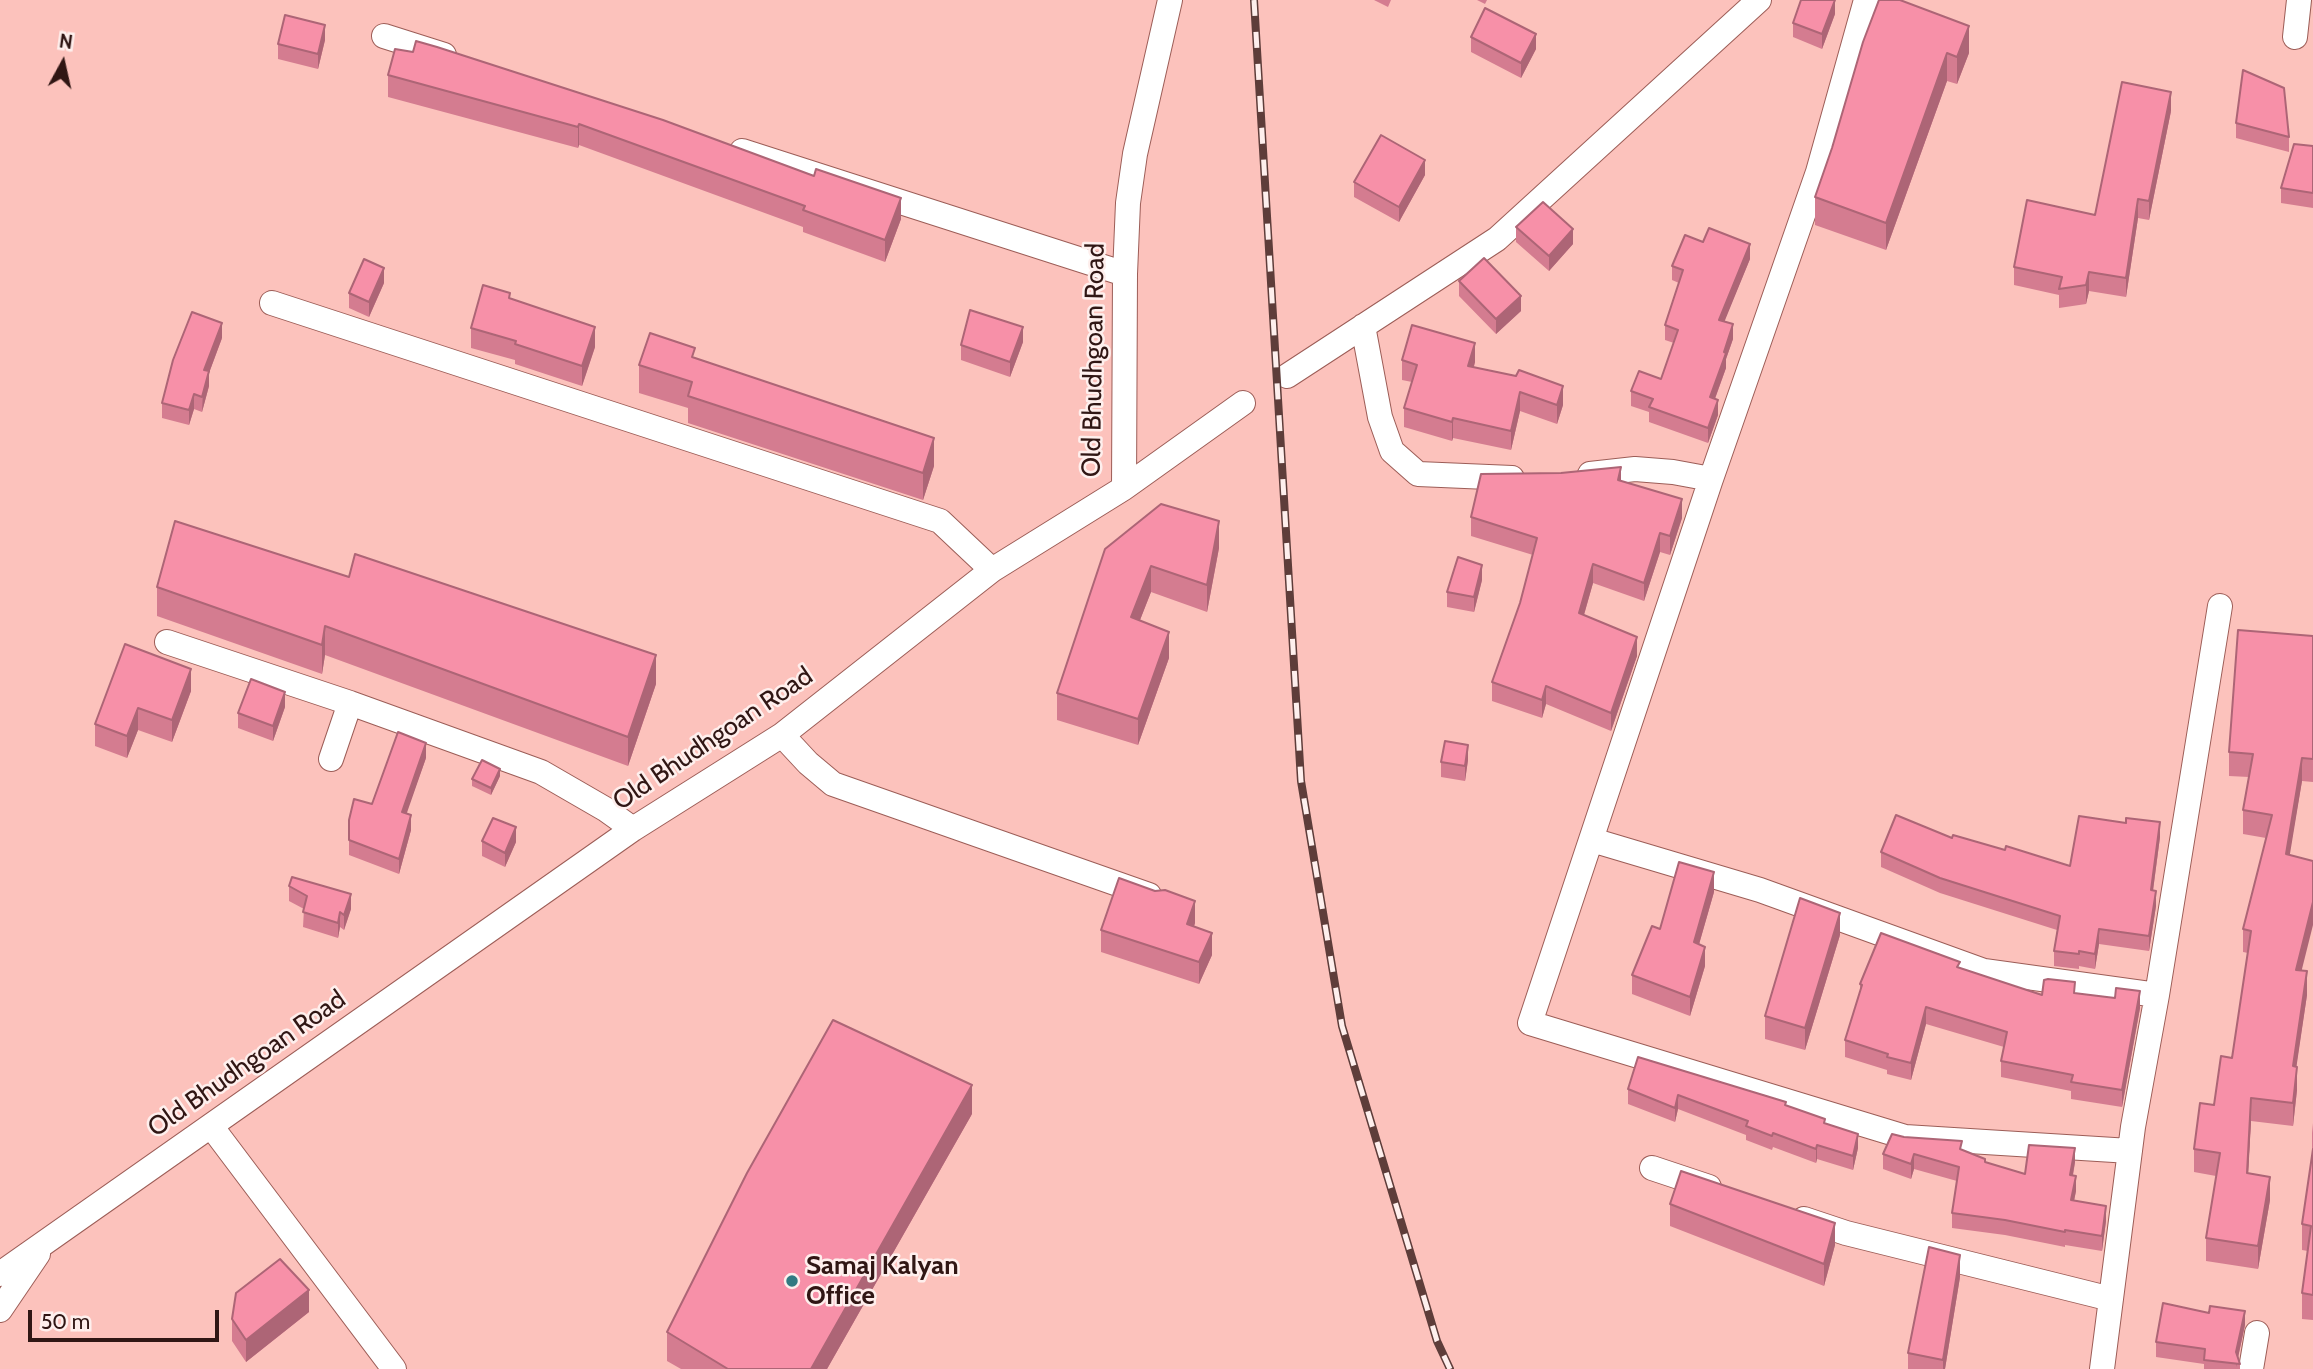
<!DOCTYPE html>
<style>
body{margin:0}
#map{position:relative;width:2313px;height:1369px;overflow:hidden;background:#fcc2bc;font-family:Cabin,sans-serif}
canvas{display:block}
.north{position:absolute;left:28px;top:28px;width:70px;height:70px;-webkit-text-stroke:5px #feefed;paint-order:stroke;rotate:8deg;font-size:19px;font-weight:700;line-height:28px;text-align:center;color:#301614}
.north::after{content:'';display:block;margin:auto;width:24px;height:32px;background:#301614;clip-path:polygon(50% 0,100% 100%,50% 72%,0 100%)}
.scale{position:absolute;left:28px;top:1310px;width:191px;height:32px;box-sizing:border-box;border:4px solid #301614;border-top:0;padding-left:9px;font-size:21px;line-height:24px;white-space:nowrap;color:#301614;-webkit-text-stroke:5px #feefed;paint-order:stroke}
</style>
<div id="map">
<canvas width="2313" height="1369"></canvas>
<div class="north">N</div>
<div class="scale">50 m</div>
</div>
<script>
const c = document.querySelector('canvas').getContext('2d');
c.lineJoin = 'round';
function trace(path, color, width, dash) { c.strokeStyle = color; c.lineWidth = width; c.lineCap = dash ? 'butt' : 'round'; c.setLineDash(dash || []); c.stroke(path); }
function fillPath(path, color) { c.fillStyle = color; c.fill(path, 'evenodd'); }
function write(font, color, halo, rows, align = 'center') {
  c.font = font + ' Cabin,sans-serif'; c.lineWidth = 5; c.setLineDash([]); c.textBaseline = 'middle'; c.strokeStyle = halo; c.fillStyle = color; for (const [text, x, y, turn = 0] of rows) {
    c.save(); c.translate(x, y); c.rotate((+turn || 0) * Math.PI / 180); c.textAlign = isNaN(turn) ? turn : align; if (halo) c.strokeText(text, 0, 0); c.fillText(text, 0, 0); c.restore();
  }
}
const street = new Path2D(`
 M 384,36 L 444,55
 M 2295,37 L 2299,0
 M 742,151 L 1125,274
 M 272,303 L 940,521 L 992,570
 M 1363,326 L 1380,417 L 1392,451 L 1418,474 L 1512,478
 M 1287,376 L 1497,239 L 1759,0
 M 1590,474 L 1635,469 L 1673,472 L 1711,479 L 1818,172 L 1866,0
 M 1711,479 L 1530,1023 L 1905,1137 L 2130,1151
 M 1124,488 L 1243,403
 M 167,642 L 350,703
 M 782,735 L 808,763 L 833,784 L 1149,895
 M 331,759 L 350,703 L 541,772 L 605,809 L 633,829
 M 1592,840 L 1760,890 L 1984,971 L 2157,995 L 2133,1127 L 2102,1369
 M 2157,995 L 2220,606
 M 211,1126 L 394,1369
 M 1652,1168 L 1709,1187
 M 1804,1219 L 1846,1233 L 2111,1299
 M 0,1274 L 633,829 L 782,735 L 992,570 L 1124,488 L 1125,274 L 1128,203 L 1135,154 L 1170,0
 M 0,1310 L 38,1254
 M 2251,1369 L 2257,1333`);
trace(street, '#9c5d57', 26);
trace(street, '#fff', 24);
const rail = new Path2D(`
 M 1254,0 L 1301,781 L 1342,1026 L 1437,1341 L 1450,1369`);
trace(rail, '#5e3d3a', 8);
trace(rail, '#feefed', 5, [16]);
fillPath(new Path2D(`
 M 1374,0 L 1391,0 L 1388,7 Z
 M 1477,0 L 1487,0 L 1485,4 Z
 M 1835,14 L 1822,49 L 1793,37 L 1793,23 Z
 M 1471,37 L 1536,49 L 1521,78 L 1471,52 Z
 M 325,40 L 318,69 L 278,59 L 278,44 Z
 M 1863,42 L 1969,53 L 1957,84 L 1947,81 L 1886,250 L 1815,225 L 1815,197 L 1832,148 Z
 M 395,49 L 901,219 L 885,262 L 803,232 L 803,227 L 579,145 L 578,148 L 388,97 L 388,75 Z
 M 2171,111 L 2149,220 L 2138,218 L 2126,297 L 2089,291 L 2086,304 L 2059,308 L 2059,295 L 2014,285 L 2014,267 L 2095,215 Z
 M 2236,123 L 2289,137 L 2289,152 L 2236,138 Z
 M 2313,146 L 2313,208 L 2281,203 L 2281,188 Z
 M 1425,175 L 1399,222 L 1354,197 L 1354,182 Z
 M 1516,227 L 1573,244 L 1549,271 L 1516,242 Z
 M 1750,259 L 1724,321 L 1733,339 L 1726,359 L 1726,368 L 1715,399 L 1718,415 L 1708,443 L 1649,422 L 1649,412 L 1631,406 L 1631,391 L 1661,379 L 1674,343 L 1665,340 L 1665,325 L 1679,283 L 1672,280 L 1672,266 Z
 M 1459,281 L 1521,311 L 1496,334 L 1459,296 Z
 M 384,283 L 369,317 L 349,308 L 349,293 Z
 M 510,298 L 595,347 L 582,386 L 515,364 L 515,360 L 471,348 L 471,328 Z
 M 222,338 L 209,373 L 209,386 L 202,412 L 194,409 L 189,425 L 162,418 L 162,403 Z
 M 1023,342 L 1010,377 L 961,360 L 961,345 Z
 M 695,358 L 934,466 L 923,500 L 688,423 L 688,408 L 639,393 L 639,365 Z
 M 1402,360 L 1475,362 L 1474,367 L 1563,405 L 1557,424 L 1520,411 L 1511,450 L 1453,438 L 1452,441 L 1404,427 L 1404,408 L 1412,382 L 1402,380 Z
 M 1621,481 L 1682,518 L 1670,555 L 1660,552 L 1644,601 L 1593,583 L 1584,615 L 1637,656 L 1611,731 L 1546,704 L 1542,718 L 1492,701 L 1492,682 L 1520,603 L 1533,555 L 1471,536 L 1471,517 Z
 M 1219,548 L 1207,612 L 1151,592 L 1140,620 L 1169,658 L 1138,745 L 1057,720 L 1057,693 L 1105,549 Z
 M 1482,580 L 1474,612 L 1447,607 L 1447,592 Z
 M 157,587 L 656,684 L 628,766 L 325,655 L 322,674 L 157,616 Z
 M 2313,636 L 2313,782 L 2302,781 L 2289,855 L 2302,970 L 2307,995 L 2296,1067 L 2297,1090 L 2293,1126 L 2251,1121 L 2248,1173 L 2270,1200 L 2258,1269 L 2206,1261 L 2206,1238 L 2216,1176 L 2194,1172 L 2194,1149 L 2214,1105 L 2232,1058 L 2248,953 L 2243,952 L 2243,929 L 2266,838 L 2243,834 L 2243,810 L 2249,777 L 2229,776 L 2229,752 Z
 M 191,669 L 191,691 L 172,742 L 138,730 L 127,758 L 95,746 L 95,724 Z
 M 285,707 L 273,741 L 238,728 L 238,713 Z
 M 426,758 L 406,813 L 411,830 L 399,874 L 349,855 L 349,820 L 372,804 Z
 M 1468,760 L 1465,781 L 1441,777 L 1441,762 Z
 M 500,776 L 491,795 L 472,786 L 472,779 Z
 M 2126,823 L 2160,837 L 2153,891 L 2156,906 L 2149,951 L 2099,944 L 2095,969 L 2079,966 L 2079,969 L 2054,966 L 2054,951 L 2057,930 L 1940,893 L 1881,867 L 1881,852 L 1952,838 L 2070,866 Z
 M 482,841 L 516,842 L 505,867 L 482,856 Z
 M 289,886 L 351,909 L 344,930 L 340,927 L 338,938 L 303,927 L 304,909 L 289,901 Z
 M 1714,892 L 1699,944 L 1705,966 L 1690,1016 L 1632,994 L 1632,975 L 1660,929 Z
 M 1195,923 L 1194,927 L 1212,955 L 1199,984 L 1101,952 L 1101,930 Z
 M 1840,935 L 1805,1050 L 1765,1039 L 1765,1016 Z
 M 1960,968 L 2042,995 L 2075,993 L 2140,1008 L 2122,1107 L 2071,1099 L 2071,1091 L 2001,1077 L 2001,1061 L 2004,1047 L 1926,1024 L 1911,1080 L 1887,1074 L 1887,1070 L 1845,1057 L 1845,1040 L 1860,991 L 1860,984 Z
 M 1628,1089 L 1786,1105 L 1825,1124 L 1858,1148 L 1853,1170 L 1817,1159 L 1816,1163 L 1773,1147 L 1772,1150 L 1746,1140 L 1746,1135 L 1678,1109 L 1675,1122 L 1628,1104 Z
 M 972,1114 L 827,1369 L 681,1369 L 667,1361 L 667,1332 Z
 M 2313,1123 L 2313,1320 L 2302,1319 L 2302,1293 L 2308,1251 L 2302,1250 L 2302,1224 L 2312,1159 L 2312,1133 Z
 M 1962,1150 L 1985,1162 L 2025,1174 L 2075,1162 L 2073,1176 L 2076,1191 L 2074,1201 L 2106,1221 L 2102,1251 L 2065,1245 L 2065,1247 L 2005,1235 L 1952,1228 L 1952,1213 L 1957,1181 L 1914,1169 L 1911,1179 L 1883,1169 L 1883,1154 Z
 M 1670,1204 L 1835,1245 L 1824,1286 L 1670,1226 Z
 M 1960,1277 L 1945,1369 L 1908,1369 L 1908,1353 Z
 M 309,1312 L 246,1362 L 232,1341 L 232,1319 Z
 M 2245,1325 L 2238,1357 L 2240,1364 L 2240,1369 L 2204,1369 L 2204,1364 L 2156,1357 L 2156,1342 Z`), '#d47c90');
fillPath(new Path2D(`
 M 1835,0 L 1835,14 L 1822,49 L 1822,34 Z
 M 325,25 L 325,40 L 318,69 L 318,54 Z
 M 1969,26 L 1969,53 L 1957,84 L 1957,57 Z
 M 1536,34 L 1536,49 L 1521,78 L 1521,63 Z
 M 1947,53 L 1947,81 L 1886,250 L 1886,223 Z
 M 2171,92 L 2171,111 L 2149,220 L 2149,201 Z
 M 579,124 L 579,145 L 578,148 L 578,127 Z
 M 1425,160 L 1425,175 L 1399,222 L 1399,207 Z
 M 901,198 L 901,219 L 885,262 L 885,240 Z
 M 2138,199 L 2138,218 L 2126,297 L 2126,278 Z
 M 1573,229 L 1573,244 L 1549,271 L 1549,256 Z
 M 1750,244 L 1750,259 L 1719,335 L 1719,320 Z
 M 384,268 L 384,283 L 369,317 L 369,302 Z
 M 2089,272 L 2089,291 L 2086,304 L 2086,285 Z
 M 1521,296 L 1521,311 L 1496,334 L 1496,319 Z
 M 222,323 L 222,338 L 209,373 L 209,386 L 202,412 L 204,370 Z
 M 1733,324 L 1733,339 L 1726,359 L 1726,368 L 1710,412 L 1710,397 Z
 M 595,327 L 595,347 L 582,386 L 582,366 Z
 M 1023,327 L 1023,342 L 1010,377 L 1010,362 Z
 M 1475,343 L 1475,362 L 1468,385 L 1468,366 Z
 M 1563,386 L 1563,405 L 1557,424 L 1557,405 Z
 M 1520,392 L 1520,411 L 1511,450 L 1511,431 Z
 M 194,394 L 194,409 L 189,425 L 189,410 Z
 M 1718,400 L 1718,415 L 1708,443 L 1708,428 Z
 M 1453,418 L 1453,438 L 1452,441 L 1452,422 Z
 M 934,438 L 934,466 L 923,500 L 923,473 Z
 M 1621,467 L 1621,486 L 1618,480 Z
 M 1682,499 L 1682,518 L 1670,555 L 1670,536 Z
 M 1219,521 L 1219,548 L 1207,612 L 1207,585 Z
 M 1660,533 L 1660,552 L 1644,601 L 1644,583 Z
 M 1593,564 L 1593,583 L 1579,632 L 1579,613 Z
 M 1482,565 L 1482,580 L 1474,612 L 1474,597 Z
 M 1151,566 L 1151,592 L 1131,643 L 1131,617 Z
 M 325,626 L 325,655 L 322,674 L 322,645 Z
 M 1169,632 L 1169,658 L 1138,745 L 1138,719 Z
 M 1637,637 L 1637,656 L 1611,731 L 1611,713 Z
 M 656,655 L 656,684 L 628,766 L 628,737 Z
 M 191,669 L 191,691 L 172,742 L 172,720 Z
 M 1546,686 L 1546,704 L 1542,718 L 1542,700 Z
 M 285,692 L 285,707 L 273,741 L 273,726 Z
 M 138,708 L 138,730 L 127,758 L 127,736 Z
 M 426,743 L 426,758 L 402,827 L 402,812 Z
 M 1468,745 L 1468,760 L 1465,781 L 1465,766 Z
 M 2302,758 L 2302,781 L 2286,878 L 2286,854 Z
 M 500,769 L 500,776 L 491,795 L 491,788 Z
 M 411,815 L 411,830 L 399,874 L 399,859 Z
 M 2160,822 L 2160,837 L 2151,905 L 2151,890 Z
 M 516,827 L 516,842 L 505,867 L 505,853 Z
 M 1714,872 L 1714,892 L 1694,962 L 1694,942 Z
 M 2156,891 L 2156,906 L 2149,951 L 2149,936 Z
 M 351,894 L 351,909 L 344,930 L 344,915 Z
 M 1195,901 L 1195,923 L 1187,946 L 1187,924 Z
 M 2313,902 L 2313,925 L 2296,993 L 2296,970 Z
 M 340,912 L 340,927 L 338,938 L 338,923 Z
 M 1840,913 L 1840,935 L 1805,1050 L 1805,1028 Z
 M 2099,929 L 2099,944 L 2095,969 L 2095,954 Z
 M 1212,933 L 1212,955 L 1199,984 L 1199,962 Z
 M 1705,947 L 1705,966 L 1690,1016 L 1690,997 Z
 M 2307,971 L 2307,995 L 2293,1090 L 2293,1066 Z
 M 2140,991 L 2140,1008 L 2122,1107 L 2122,1090 Z
 M 1926,1007 L 1926,1024 L 1911,1080 L 1911,1063 Z
 M 2297,1067 L 2297,1090 L 2293,1126 L 2293,1103 Z
 M 972,1085 L 972,1114 L 827,1369 L 811,1369 Z
 M 1678,1095 L 1678,1109 L 1675,1122 L 1675,1108 Z
 M 2251,1098 L 2251,1121 L 2247,1196 L 2247,1173 Z
 M 1858,1134 L 1858,1148 L 1853,1170 L 1853,1156 Z
 M 1817,1145 L 1817,1159 L 1816,1163 L 1816,1149 Z
 M 2075,1148 L 2075,1162 L 2070,1190 L 2070,1175 Z
 M 1914,1154 L 1914,1169 L 1911,1179 L 1911,1164 Z
 M 2076,1176 L 2076,1191 L 2071,1215 L 2071,1200 Z
 M 2270,1177 L 2270,1200 L 2258,1269 L 2258,1246 Z
 M 2106,1206 L 2106,1221 L 2102,1251 L 2102,1236 Z
 M 1835,1223 L 1835,1245 L 1824,1286 L 1824,1264 Z
 M 1960,1255 L 1960,1277 L 1945,1369 L 1943,1369 L 1943,1360 Z
 M 309,1290 L 309,1312 L 246,1362 L 246,1340 Z
 M 2245,1311 L 2245,1325 L 2236,1367 L 2236,1352 Z`), '#ad6576');
const building = new Path2D(`
 M 1801,0 L 1835,0 L 1822,34 L 1793,23 Z
 M 1879,0 L 1900,0 L 1969,26 L 1957,57 L 1947,53 L 1886,223 L 1815,197 L 1832,148 L 1863,42 Z
 M 1485,8 L 1536,34 L 1521,63 L 1471,37 Z
 M 285,15 L 325,25 L 318,54 L 278,44 Z
 M 416,41 L 437,47 L 663,120 L 814,176 L 816,169 L 901,198 L 885,240 L 803,210 L 805,206 L 579,124 L 578,127 L 388,75 L 395,49 L 413,52 Z
 M 2243,70 L 2284,88 L 2289,137 L 2236,123 Z
 M 2122,82 L 2171,92 L 2149,201 L 2138,199 L 2126,278 L 2089,272 L 2086,285 L 2059,289 L 2062,277 L 2014,267 L 2027,200 L 2095,215 Z
 M 1381,135 L 1425,160 L 1399,207 L 1354,182 Z
 M 2294,144 L 2313,146 L 2313,193 L 2281,188 Z
 M 1543,202 L 1573,229 L 1549,256 L 1516,227 Z
 M 1709,228 L 1750,244 L 1719,320 L 1733,324 L 1724,352 L 1726,353 L 1710,397 L 1718,400 L 1708,428 L 1649,407 L 1653,399 L 1631,391 L 1639,371 L 1661,379 L 1678,330 L 1665,325 L 1683,270 L 1672,266 L 1685,235 L 1703,242 Z
 M 1484,258 L 1521,296 L 1496,319 L 1459,281 Z
 M 364,259 L 384,268 L 369,302 L 349,293 Z
 M 483,285 L 510,293 L 509,298 L 595,327 L 582,366 L 515,344 L 516,341 L 471,328 Z
 M 970,310 L 1023,327 L 1010,362 L 961,345 Z
 M 192,312 L 222,323 L 204,370 L 209,371 L 202,397 L 194,394 L 189,410 L 162,403 L 173,360 Z
 M 1412,325 L 1475,343 L 1468,366 L 1516,376 L 1519,370 L 1563,386 L 1557,405 L 1520,392 L 1511,431 L 1453,418 L 1452,422 L 1404,408 L 1417,365 L 1402,360 Z
 M 650,333 L 695,348 L 692,357 L 934,438 L 923,473 L 688,396 L 692,382 L 639,365 Z
 M 1621,467 L 1618,480 L 1682,499 L 1670,536 L 1660,533 L 1644,583 L 1593,564 L 1579,613 L 1637,637 L 1611,713 L 1546,686 L 1542,700 L 1492,682 L 1520,603 L 1537,538 L 1471,517 L 1481,474 L 1561,473 Z
 M 1161,504 L 1219,521 L 1207,585 L 1151,566 L 1131,617 L 1169,632 L 1138,719 L 1057,693 L 1105,549 Z
 M 175,521 L 349,577 L 355,554 L 656,655 L 628,737 L 325,626 L 322,645 L 157,587 Z
 M 1458,557 L 1482,565 L 1474,597 L 1447,592 Z
 M 2238,630 L 2313,636 L 2313,759 L 2302,758 L 2286,854 L 2313,861 L 2313,902 L 2296,970 L 2307,971 L 2293,1066 L 2297,1067 L 2293,1103 L 2251,1098 L 2247,1173 L 2270,1177 L 2258,1246 L 2206,1238 L 2220,1153 L 2194,1149 L 2200,1103 L 2214,1105 L 2221,1056 L 2232,1058 L 2251,931 L 2243,929 L 2272,815 L 2243,810 L 2253,754 L 2229,752 Z
 M 125,644 L 191,669 L 172,720 L 138,708 L 127,736 L 95,724 Z
 M 251,679 L 285,692 L 273,726 L 238,713 Z
 M 398,732 L 426,743 L 402,812 L 411,815 L 399,859 L 349,840 L 349,820 L 354,799 L 372,804 Z
 M 1445,741 L 1468,745 L 1465,766 L 1441,762 Z
 M 482,760 L 500,769 L 491,788 L 472,779 Z
 M 1896,815 L 1952,838 L 1953,835 L 2005,850 L 2006,846 L 2070,866 L 2079,816 L 2126,823 L 2126,818 L 2160,822 L 2151,890 L 2156,891 L 2149,936 L 2099,929 L 2095,954 L 2079,951 L 2079,954 L 2054,951 L 2060,916 L 1940,878 L 1881,852 Z
 M 493,818 L 516,827 L 505,853 L 482,841 Z
 M 1679,862 L 1714,872 L 1694,942 L 1705,947 L 1690,997 L 1632,975 L 1652,926 L 1660,929 Z
 M 292,877 L 351,894 L 344,915 L 340,912 L 338,923 L 303,912 L 307,896 L 289,886 Z
 M 1119,878 L 1155,891 L 1165,890 L 1195,901 L 1187,924 L 1212,933 L 1199,962 L 1101,930 Z
 M 1800,898 L 1840,913 L 1805,1028 L 1765,1016 Z
 M 1881,933 L 1960,962 L 1957,967 L 2042,995 L 2044,980 L 2048,979 L 2075,982 L 2074,993 L 2115,998 L 2116,988 L 2140,991 L 2122,1090 L 2071,1082 L 2073,1075 L 2001,1061 L 2007,1032 L 1926,1007 L 1911,1063 L 1887,1057 L 1888,1054 L 1845,1040 L 1862,985 L 1860,984 Z
 M 833,1020 L 972,1085 L 811,1369 L 728,1369 L 667,1332 L 747,1173 Z
 M 1638,1057 L 1786,1102 L 1785,1105 L 1825,1119 L 1824,1123 L 1858,1134 L 1853,1156 L 1817,1145 L 1816,1149 L 1773,1133 L 1772,1136 L 1746,1126 L 1748,1121 L 1678,1095 L 1675,1108 L 1628,1089 Z
 M 1892,1134 L 1904,1137 L 1962,1141 L 1960,1149 L 1985,1159 L 1985,1162 L 2025,1174 L 2029,1145 L 2075,1148 L 2070,1175 L 2076,1176 L 2071,1200 L 2106,1206 L 2102,1236 L 2065,1230 L 2065,1232 L 2005,1220 L 1952,1213 L 1959,1167 L 1914,1154 L 1911,1164 L 1883,1154 Z
 M 2313,1149 L 2313,1295 L 2302,1293 L 2311,1226 L 2302,1224 Z
 M 1681,1171 L 1835,1223 L 1824,1264 L 1670,1204 Z
 M 1929,1247 L 1960,1255 L 1943,1360 L 1908,1353 Z
 M 280,1259 L 309,1290 L 246,1340 L 232,1319 L 236,1293 Z
 M 2163,1303 L 2209,1313 L 2210,1306 L 2245,1311 L 2236,1352 L 2240,1364 L 2204,1360 L 2205,1349 L 2156,1342 Z`);
fillPath(building, '#f790a8');
trace(building, '#ad6576', 2);
for (const [x, y, r, color] of [
 [792,1281,7,"#327a82"]
]) { const dot = new Path2D(); dot.arc(x, y, r, 0, 2 * Math.PI); c.fillStyle = color; c.fill(dot); trace(dot, '#feefed', 2.5); }
write('26px', '#301614', '#feefed', [
 ["Old Bhudhgoan Road",1094,360,-89],
 ["Old Bhudhgoan Road",713,739,-34],
 ["Old Bhudhgoan Road",247,1064,-35]
]);
write('bold 26px', '#301614', '#feefed', [
 ["Samaj Kalyan",806,1266],
 ["Office",806,1296]
], 'left');
</script>
